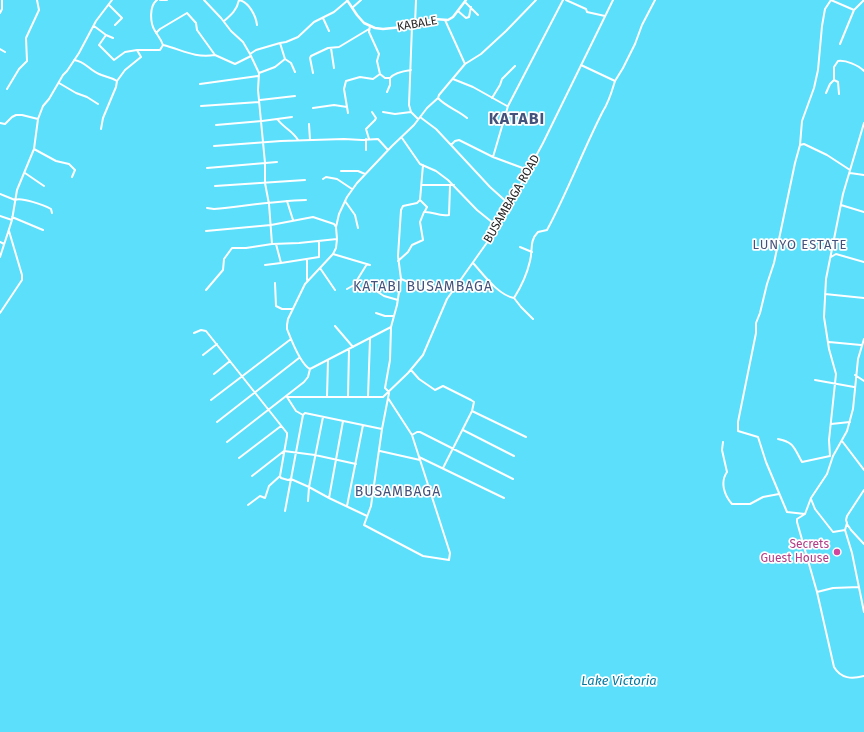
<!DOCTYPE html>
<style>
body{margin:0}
canvas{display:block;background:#ece0d6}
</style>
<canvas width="864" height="732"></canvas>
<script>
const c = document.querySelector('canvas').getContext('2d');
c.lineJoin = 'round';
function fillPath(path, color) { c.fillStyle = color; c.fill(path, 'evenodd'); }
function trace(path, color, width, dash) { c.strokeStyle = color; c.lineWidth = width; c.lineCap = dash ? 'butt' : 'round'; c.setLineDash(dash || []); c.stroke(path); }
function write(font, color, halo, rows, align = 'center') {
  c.font = font + ' "Fira Sans",sans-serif'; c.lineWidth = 3.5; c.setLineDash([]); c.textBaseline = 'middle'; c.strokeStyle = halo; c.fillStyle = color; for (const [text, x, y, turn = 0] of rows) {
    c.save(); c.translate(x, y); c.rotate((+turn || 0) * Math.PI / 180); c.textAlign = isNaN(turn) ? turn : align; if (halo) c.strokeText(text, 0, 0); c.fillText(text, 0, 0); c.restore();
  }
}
fillPath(new Path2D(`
 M 0,0 L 864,0 L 864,732 L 0,732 Z`), '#5cdffa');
trace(new Path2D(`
 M 157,0 C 149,6 150,23 155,31 C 158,36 161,39 163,45 C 183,50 193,58 215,55
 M 160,0 L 167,0
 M 204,0 L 221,18 L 231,31 L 243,42 L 250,54 L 259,73 L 258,90 L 265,163 L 265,183 L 269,204 L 272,244 L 299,243 L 337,239 L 336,227 L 339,214 L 347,197 L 357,183 L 392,146 L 414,125 L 427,108 L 438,98 L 439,95 L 465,64 L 481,54 L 506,31 L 536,0
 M 239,0 C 249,2 256,16 257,25
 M 566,0 L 586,9 L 587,12 L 605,16
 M 465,2 L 478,15
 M 109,5 L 122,18 L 115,25
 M 352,8 L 361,0
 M 458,11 L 466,18 L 469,17 L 471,7
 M 0,13 L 2,9 L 2,0
 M 323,18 L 329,31
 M 445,20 L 465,64
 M 224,21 C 231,15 237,10 239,0
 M 415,24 L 416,0
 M 94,26 L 106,35 L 99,45 L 114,60 L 125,52 L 137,50 L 160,50 L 163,45
 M 370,26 L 369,32 L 379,54 L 377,61 L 380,74 L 385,78 L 390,78 C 394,73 404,71 411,70
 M 412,26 L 409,105 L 411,112 L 418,119
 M 156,33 L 160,29 L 187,13 L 196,23 L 197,30 L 215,55 L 235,64 L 251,56
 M 106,35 L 113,38
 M 280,43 L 285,59 L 291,63 L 295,72
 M 840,44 L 854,10
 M 331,48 L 334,68
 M 0,49 L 5,52
 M 250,54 L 256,50 L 280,43 L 286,42 L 298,37 L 314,22 L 334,12 L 347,1
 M 74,60 C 85,61 89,70 99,74 C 105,77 111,77 117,81 L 116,87 L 103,118 L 101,129
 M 259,73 L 275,67 L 285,59
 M 313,73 L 310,58 L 311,56 L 328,48 L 339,47 L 369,29
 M 453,79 L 473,87 L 507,106
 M 834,80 L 838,82 L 839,94
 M 117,81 L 125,70 L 141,57 L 137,50
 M 615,81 L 623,68 L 635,44 L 642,25 L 655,0
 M 59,83 L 76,93 L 87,97 L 98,104
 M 200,84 L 258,76
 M 7,89 L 19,69 L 27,61 L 26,38 L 39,10 L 37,0
 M 387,92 L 390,85 L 390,78
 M 826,93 L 830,84 L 834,80 L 834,67 L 838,61 C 846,60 858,65 864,71
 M 438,98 C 446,107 458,110 467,118
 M 492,98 L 500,85 L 502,79 L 515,66
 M 260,100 L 295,96
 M 201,106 L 259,102
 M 313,108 L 334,105 L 347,107
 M 383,112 L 395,114 L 411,112
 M 348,113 L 344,89 L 346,81 L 360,77 L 373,79 L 380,74
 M 420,117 L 436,129 L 451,145 L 455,141 L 459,140 L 493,157 L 528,170
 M 278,120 C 284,128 293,131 298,140
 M 0,123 L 5,124 L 12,117 L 16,115 L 22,115 L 38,119
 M 309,124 L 310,140
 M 216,125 L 262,121 L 292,117
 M 402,138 L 420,164 L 436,171 L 448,180 L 477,210 L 498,227
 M 366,139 L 366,150
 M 369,139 L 366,129 L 375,120 L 376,118 L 372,112
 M 451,145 L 490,187 L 510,205
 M 800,145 L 804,144 L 827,155 L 850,170
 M 214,146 L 281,141 L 344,139 L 362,140 L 378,139 L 388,150
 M 34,149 L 56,161 L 69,164 L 75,170 L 72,177
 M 493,157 L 508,106 L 563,0
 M 207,168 L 277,162
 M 341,171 L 358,171 L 365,174
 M 25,173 L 44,186
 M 850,173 L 864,175
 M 323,179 L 326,177 L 337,179 L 352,189
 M 422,185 L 454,185
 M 215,186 L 305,180
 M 0,194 L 15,200 C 21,197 44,205 51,209 L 52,213
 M 420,200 L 427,207 L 425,211
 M 287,201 L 293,220
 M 345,201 L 355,215 L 358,228
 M 841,205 L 864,212
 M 207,208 L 214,209 C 245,206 275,201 306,200
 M 0,216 L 12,220
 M 12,217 L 43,230
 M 206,231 L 271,225 L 313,217 L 334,224 L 336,227
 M 337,239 L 336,248 L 333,254 L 305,284 L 288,319 L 287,325 L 287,329 C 291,339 300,364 310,369 L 391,327 L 390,360 L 385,388 L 389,392
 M 0,242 L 4,244
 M 276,244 L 281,263 L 319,257 L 319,241
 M 520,247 L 532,252
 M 333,254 L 370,265
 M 0,257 L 12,220 L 17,190 L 34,149 L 38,119 L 43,106 L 49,99 L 63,75 L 67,71 L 79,53 L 96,21 L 112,0
 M 831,257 L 836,254 L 864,262
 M 307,259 L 307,280
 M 398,261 L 408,252 L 412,245 L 423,240 L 420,222 L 424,212 C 433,211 438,217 449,215 L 450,186
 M 473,263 C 484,275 498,295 514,298 C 521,287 527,274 530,261 C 533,250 529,241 538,232 L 547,230 C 568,191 583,150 603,111 C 609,102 612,91 615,81 L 581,65
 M 265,265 L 281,263
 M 320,268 L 335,290
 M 401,279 L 418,286 L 455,289
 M 275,283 L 276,306 L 282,309 L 293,309
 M 367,285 L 384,296 L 398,300
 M 347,289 L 354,285 L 367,264
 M 206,290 L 223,270 L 224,259 L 232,248 L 246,248 L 272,244
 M 825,294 L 864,298
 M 514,298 L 521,307 L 533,319
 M 0,313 L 22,280 L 22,275 L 9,231
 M 376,313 L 385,316 L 394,316
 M 335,326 L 353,347
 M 391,327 L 397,305 L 401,279 L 398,256 L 401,210 L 403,206 L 417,203 L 420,200 L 423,165
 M 194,333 L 201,330 L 206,331 L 287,433 L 287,436 L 280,476 L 281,478 L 288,480 L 291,479 L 309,487 L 308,501
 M 864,339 L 858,359 L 853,409 L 847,431 L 833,456 L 827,474 L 811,498 L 805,514 L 797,519 L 797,522 L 817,592 L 834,667 C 841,679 852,679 864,676
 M 829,342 L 861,345
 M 203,355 L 217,344
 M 411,370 L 419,379 L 435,390 L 443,386 L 471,400 L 474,402 L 472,411 L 443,468
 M 214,374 L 230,361
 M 855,375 L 864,381
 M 815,380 L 854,387
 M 327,397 L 328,360
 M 348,397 L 349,349
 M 368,397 L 370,339
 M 211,400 L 291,339
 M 472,411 L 526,437
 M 303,415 L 296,411 L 287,397 L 383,397 L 408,373 L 423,355 L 447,299 L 498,227 L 543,143 L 613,0
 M 323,417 L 309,487 L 329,498 L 367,516
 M 217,422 L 299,358
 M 831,424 L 850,422
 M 382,429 L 371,506 L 364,525 L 423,556 L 449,560 L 450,553 L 412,435 L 388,398
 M 463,430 L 514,456
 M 412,435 L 417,432 L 420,432 L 513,479
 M 778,439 C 794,442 794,448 802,462 L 830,456
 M 842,441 L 864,470
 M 227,442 L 304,382 L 308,377 L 310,369
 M 723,442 L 722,450 L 727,472 C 720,482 724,495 732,504 L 750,504 L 763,497 L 779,494
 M 380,451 L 420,460
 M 830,456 L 829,440 L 836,374 L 829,349 L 824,317 L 826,279 L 843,194 L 864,123
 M 419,457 L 504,498
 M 239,458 L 281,426
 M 252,476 L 284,451 L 315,455 L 356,464
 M 864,490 L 847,516 L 846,520 L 847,523 L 845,530 L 852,553 L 864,612
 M 329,498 L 343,421
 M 811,499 L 815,509 L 833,532 L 845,530
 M 248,505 L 260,496 L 265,498 L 269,486 L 280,476
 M 347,506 L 363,425
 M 285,511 L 303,415 L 305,413 L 382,429 L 389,393
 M 805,514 L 787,512 L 766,462 L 758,437 L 738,431 L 738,422 L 756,333 L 756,323 L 760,313 L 767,284 L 774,263 L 795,163 L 800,145 L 802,121 L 814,88 L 818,70 L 822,26 L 825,9 L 831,0 L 854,10 L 864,0
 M 847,524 L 851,530 L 864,544
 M 817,592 L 833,588 L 859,587`), '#fff', 2);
trace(new Path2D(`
 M 347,0 L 357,15 L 364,23 L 375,28 L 383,29 L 412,26 L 417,23 L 434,19 L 448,20 L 453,17 L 466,0`), '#fff', 2.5);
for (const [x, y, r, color] of [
 [837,552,4,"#d1479c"]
]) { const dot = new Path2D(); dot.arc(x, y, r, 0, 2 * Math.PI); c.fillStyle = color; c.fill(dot); trace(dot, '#fff', 1.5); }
write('12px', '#272727', '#fff', [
 ["KABALE",417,24,-10],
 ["BUSAMBAGA ROAD",512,199,-60]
]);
write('12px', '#b23c85', '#fff', [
 ["Secrets",829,545],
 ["Guest House",829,559]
], 'right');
c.letterSpacing = '1px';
write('13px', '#43537b', '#fff', [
 ["LUNYO ESTATE",800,245]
]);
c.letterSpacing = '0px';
write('italic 13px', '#0079a1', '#fff', [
 ["Lake Victoria",619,681]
]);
c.letterSpacing = '1px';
write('14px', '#43537b', '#fff', [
 ["KATABI BUSAMBAGA",423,287],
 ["BUSAMBAGA",398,492]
]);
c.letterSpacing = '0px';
c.letterSpacing = '1px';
write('bold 16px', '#43537b', '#fff', [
 ["KATABI",517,120]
]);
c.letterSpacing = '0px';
</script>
